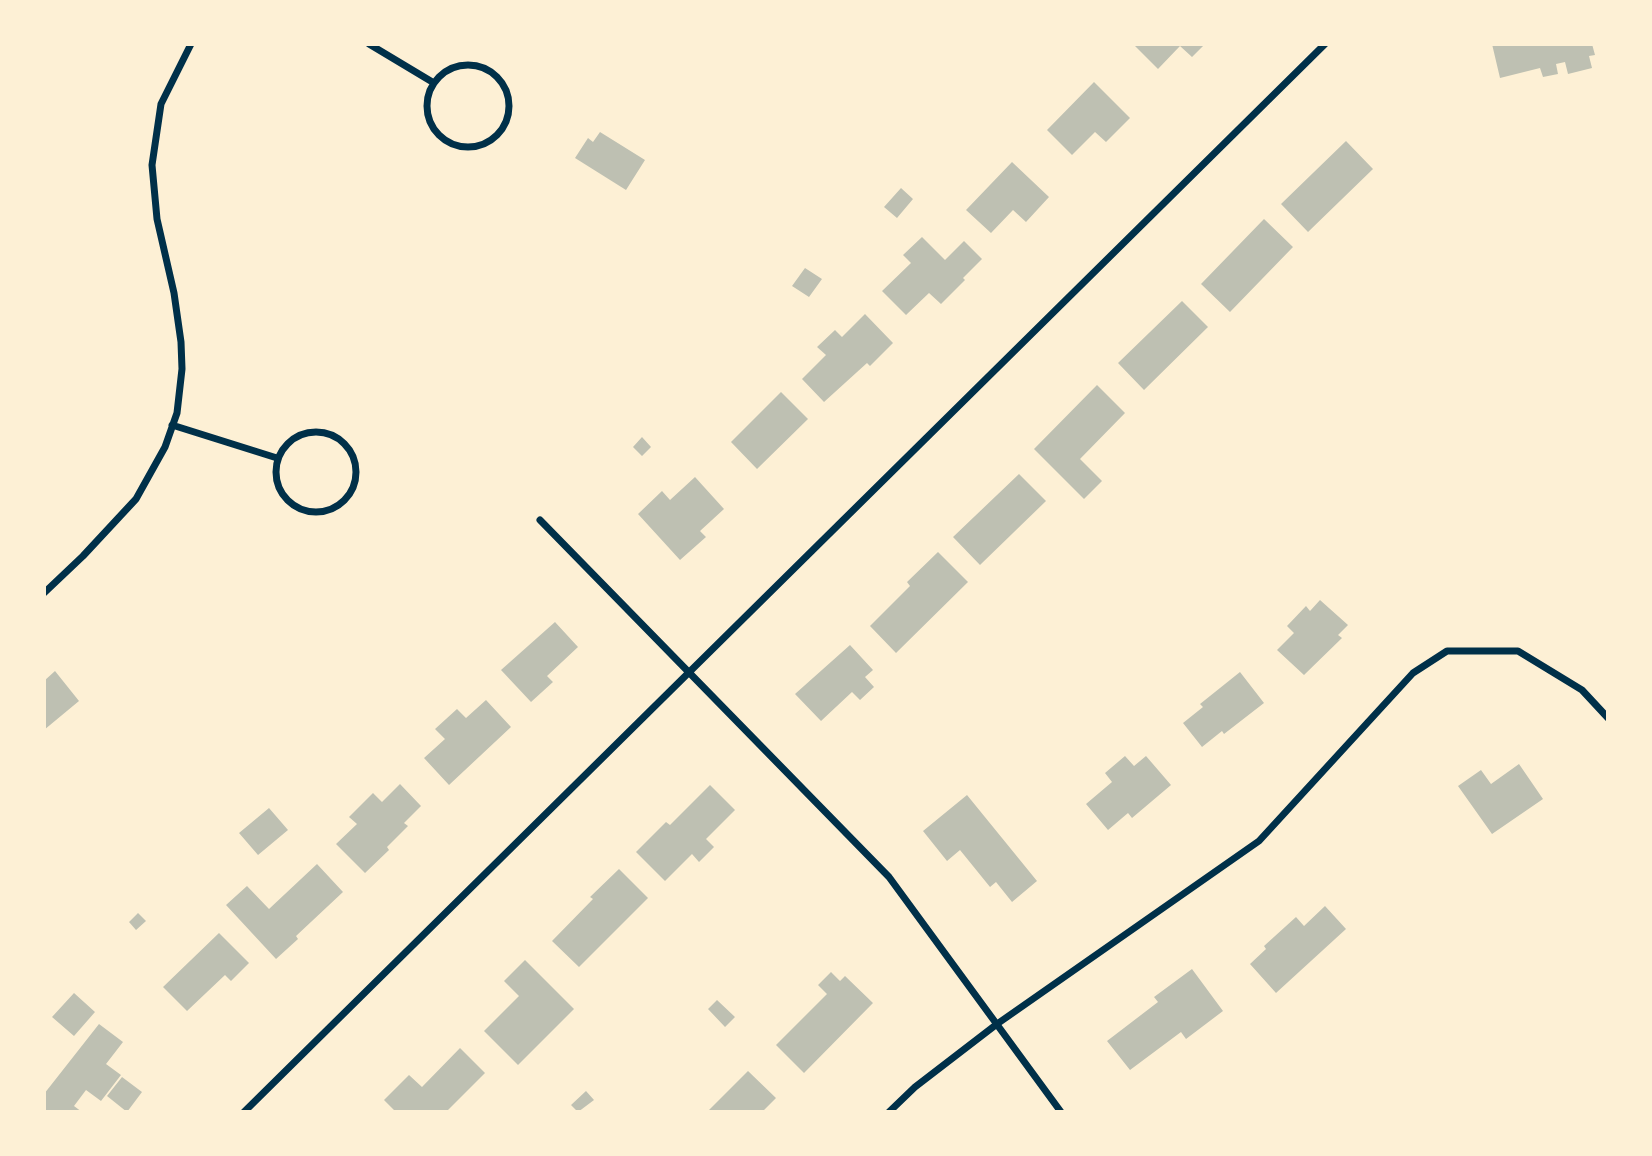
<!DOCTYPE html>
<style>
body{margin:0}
#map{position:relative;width:1652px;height:1156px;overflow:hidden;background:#fdf0d5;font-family:"IBM Plex Serif",serif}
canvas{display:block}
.frame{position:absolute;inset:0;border:46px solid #fdf0d5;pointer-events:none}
</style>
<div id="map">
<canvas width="1652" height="1156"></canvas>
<div class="frame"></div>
</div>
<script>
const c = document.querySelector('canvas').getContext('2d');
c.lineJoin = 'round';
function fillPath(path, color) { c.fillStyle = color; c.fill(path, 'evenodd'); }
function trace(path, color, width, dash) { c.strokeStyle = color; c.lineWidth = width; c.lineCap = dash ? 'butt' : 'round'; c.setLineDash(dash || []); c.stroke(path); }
fillPath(new Path2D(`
 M 1133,44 L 1205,44 L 1192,57 L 1180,46 L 1158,69 Z
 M 1492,44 L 1592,44 L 1595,55 L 1589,56 L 1592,68 L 1568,74 L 1565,62 L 1556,64 L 1558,74 L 1543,77 L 1540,68 L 1500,78 Z
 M 1094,82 L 1130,118 L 1106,142 L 1095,132 L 1072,155 L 1047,130 Z
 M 600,132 L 645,160 L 626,190 L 575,158 L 588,138 L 593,142 Z
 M 1346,141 L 1373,169 L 1308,232 L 1281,204 Z
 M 1012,162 L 1049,197 L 1026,222 L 1013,210 L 991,233 L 966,210 Z
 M 901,188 L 913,199 L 897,218 L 884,207 Z
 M 1264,219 L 1293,247 L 1230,312 L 1201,284 Z
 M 922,237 L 945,260 L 964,241 L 982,259 L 963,278 L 965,280 L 941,304 L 929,293 L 906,315 L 882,291 L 911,263 L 903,255 Z
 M 805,268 L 822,279 L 809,297 L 792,286 Z
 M 1182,301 L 1208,327 L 1144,390 L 1118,363 Z
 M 865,314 L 893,343 L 870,366 L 867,363 L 824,402 L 802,379 L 826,355 L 817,347 L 835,330 L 842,337 Z
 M 1097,385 L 1125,413 L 1080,459 L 1102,481 L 1084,499 L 1034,449 Z
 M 781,392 L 808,419 L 757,469 L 731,442 Z
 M 642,437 L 651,447 L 642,456 L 633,447 Z
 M 1019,474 L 1046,501 L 980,565 L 953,537 Z
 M 695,477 L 724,509 L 700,531 L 706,537 L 680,560 L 638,514 L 662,491 L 670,500 Z
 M 938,552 L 968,582 L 896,653 L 870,626 L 910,586 L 907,582 Z
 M 1320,600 L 1348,625 L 1338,635 L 1342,638 L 1304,675 L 1277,650 L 1294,633 L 1287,626 L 1306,606 L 1310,611 Z
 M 555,622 L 578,647 L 547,676 L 553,682 L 531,702 L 501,670 Z
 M 850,645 L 873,670 L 865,677 L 874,687 L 860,700 L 852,692 L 821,721 L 795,694 Z
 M 55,671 L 79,701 L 44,730 L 44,681 Z
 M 1240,672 L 1264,703 L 1224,734 L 1222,731 L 1202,747 L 1183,723 L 1203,707 L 1200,704 Z
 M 486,700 L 511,727 L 449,785 L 424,758 L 445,739 L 435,729 L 457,709 L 466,718 Z
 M 1125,756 L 1134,766 L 1146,756 L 1171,785 L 1132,818 L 1128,813 L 1108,830 L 1086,804 L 1112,782 L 1105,773 Z
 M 1519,764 L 1543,799 L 1492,834 L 1458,786 L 1481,770 L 1491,784 Z
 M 400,784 L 421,806 L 404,823 L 408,826 L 387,847 L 389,850 L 365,873 L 336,844 L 357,824 L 349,817 L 373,793 L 382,802 Z
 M 710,785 L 735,810 L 706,839 L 714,847 L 699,862 L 692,854 L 665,881 L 636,852 L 666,822 L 670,825 Z
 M 967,795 L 1037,881 L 1012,902 L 996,882 L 990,887 L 960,850 L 947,861 L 923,831 Z
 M 269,808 L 288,830 L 258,855 L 239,833 Z
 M 317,864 L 343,892 L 296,936 L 298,939 L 276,959 L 226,905 L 247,886 L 269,909 Z
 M 619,869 L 648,898 L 579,967 L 552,941 L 593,899 L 590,897 Z
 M 1325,906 L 1346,929 L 1276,993 L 1250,964 L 1266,949 L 1264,946 L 1296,917 L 1304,926 Z
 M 138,913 L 146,921 L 136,930 L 129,922 Z
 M 219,933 L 249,963 L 231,981 L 225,975 L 187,1011 L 163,987 Z
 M 525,960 L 574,1009 L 518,1065 L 484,1031 L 519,996 L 504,981 Z
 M 1192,969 L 1223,1011 L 1186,1039 L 1181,1032 L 1130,1070 L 1107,1041 L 1158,1002 L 1154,997 Z
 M 831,972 L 840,981 L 845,976 L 873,1003 L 804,1073 L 776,1045 L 827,994 L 818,985 Z
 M 74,993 L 95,1012 L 74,1036 L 52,1017 Z
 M 717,1000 L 735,1017 L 725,1027 L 708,1009 Z
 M 99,1024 L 123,1042 L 106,1064 L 121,1075 L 101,1101 L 86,1090 L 74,1106 L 82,1112 L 44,1112 L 44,1094 Z
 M 460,1048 L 485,1073 L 446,1112 L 396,1112 L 384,1100 L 409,1075 L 422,1087 Z
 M 748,1071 L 776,1098 L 762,1112 L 707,1112 Z
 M 122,1077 L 142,1092 L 127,1112 L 107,1096 Z
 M 586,1091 L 594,1100 L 578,1112 L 571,1105 Z`), '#bec0b2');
trace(new Path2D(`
 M 369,44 L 434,83
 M427 106a41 41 0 1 1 82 0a41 41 0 1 1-82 0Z
 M 172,425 L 277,458
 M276 472a40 40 0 1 1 80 0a40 40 0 1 1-80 0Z
 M 540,520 L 889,877 L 1061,1112
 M 44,593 L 83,556 L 136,499 L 165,447 L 177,413 L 182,369 L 181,342 L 174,293 L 157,219 L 152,165 L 161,104 L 191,44
 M 244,1112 L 1325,44
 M 889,1112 L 915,1087 L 997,1024 L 1259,841 L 1413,673 L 1447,651 L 1518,651 L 1582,690 L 1608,718`), '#003049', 7);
</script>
